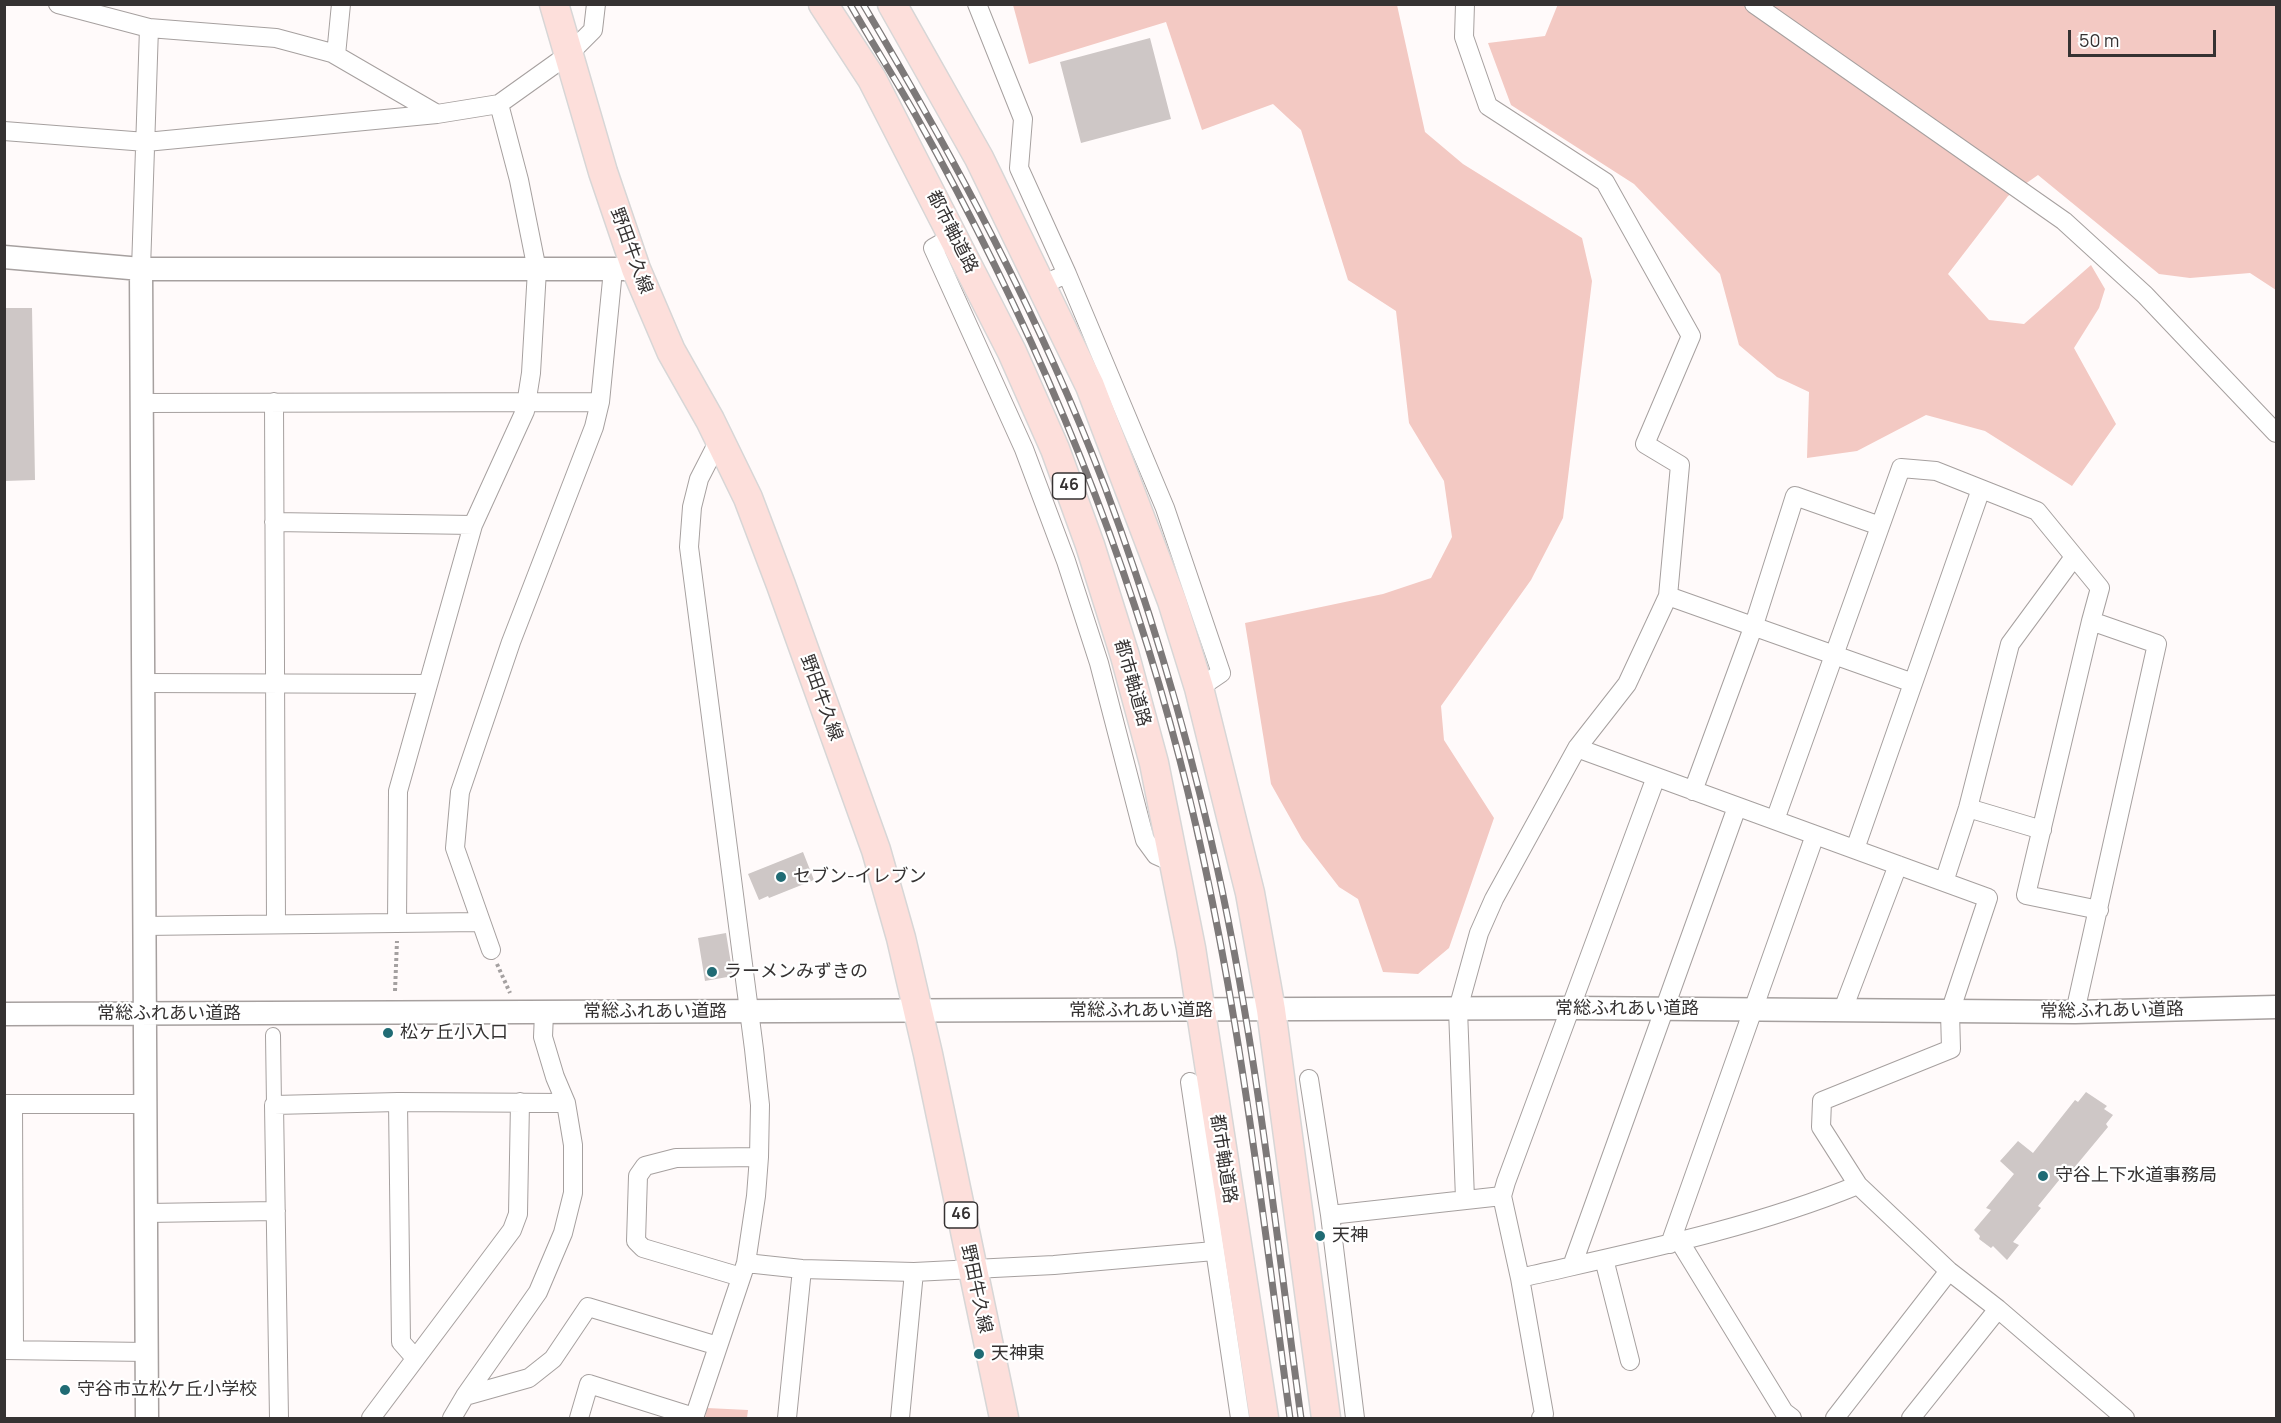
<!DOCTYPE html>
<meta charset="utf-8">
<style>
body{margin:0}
#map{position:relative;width:2281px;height:1423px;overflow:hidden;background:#fffafa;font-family:Manrope,sans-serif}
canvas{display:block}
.frame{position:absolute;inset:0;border:6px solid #353232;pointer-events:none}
.scale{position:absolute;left:2068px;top:30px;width:148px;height:27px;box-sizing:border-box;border:3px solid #353232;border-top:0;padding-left:8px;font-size:18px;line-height:21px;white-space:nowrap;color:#353232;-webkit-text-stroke:4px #fff;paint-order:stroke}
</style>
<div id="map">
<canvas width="2281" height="1423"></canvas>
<div class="frame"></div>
<div class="scale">50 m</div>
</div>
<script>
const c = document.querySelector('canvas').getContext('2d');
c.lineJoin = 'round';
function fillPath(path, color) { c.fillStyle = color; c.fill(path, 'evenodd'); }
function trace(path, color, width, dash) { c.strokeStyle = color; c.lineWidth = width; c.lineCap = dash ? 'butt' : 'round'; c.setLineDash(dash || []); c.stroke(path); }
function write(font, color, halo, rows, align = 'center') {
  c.font = font + ' Manrope,"Noto Sans JP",sans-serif'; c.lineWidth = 4.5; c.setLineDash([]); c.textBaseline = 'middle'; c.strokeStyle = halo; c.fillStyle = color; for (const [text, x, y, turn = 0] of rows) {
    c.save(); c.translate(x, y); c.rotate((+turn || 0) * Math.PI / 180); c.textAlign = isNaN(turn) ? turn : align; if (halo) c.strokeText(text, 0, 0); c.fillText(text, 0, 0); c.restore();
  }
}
fillPath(new Path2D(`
 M 1558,4 L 2276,5 L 2276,290 L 2250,273 L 2190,278 L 2159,274 L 2038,175 L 2008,196 L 1948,274 L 1989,320 L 2024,324 L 2091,265 L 2105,289 L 2099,308 L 2074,348 L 2116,424 L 2072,486 L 1985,431 L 1926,415 L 1857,451 L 1807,458 L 1809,392 L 1777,377 L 1739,345 L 1720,274 L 1634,184 L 1511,105 L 1488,43 L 1545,36 Z
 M 1013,5 L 1397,5 L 1425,132 L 1463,164 L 1582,238 L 1592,281 L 1563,518 L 1531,580 L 1441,706 L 1444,740 L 1494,818 L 1449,948 L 1418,974 L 1383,972 L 1358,899 L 1339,887 L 1302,839 L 1271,784 L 1245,623 L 1383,594 L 1431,578 L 1452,537 L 1444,481 L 1409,423 L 1396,311 L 1348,280 L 1301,130 L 1273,104 L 1202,130 L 1166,22 L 1029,64 Z
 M 707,1408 L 748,1410 L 747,1418 L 705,1418 Z`), '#f3c9c3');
fillPath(new Path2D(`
 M 1150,38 L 1171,119 L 1081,143 L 1060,62 Z
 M 4,308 L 32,308 L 35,480 L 4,481 Z
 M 803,852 L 814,880 L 769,898 L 768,896 L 759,900 L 748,874 Z
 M 726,933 L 733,976 L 705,981 L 698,938 Z
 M 2086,1092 L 2107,1106 L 2104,1109 L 2113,1115 L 2106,1124 L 2108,1127 L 2064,1180 L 2060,1179 L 2038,1206 L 2041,1208 L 2013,1242 L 2019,1245 L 2007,1260 L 1993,1246 L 1991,1248 L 1979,1239 L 1980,1236 L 1974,1230 L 1991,1210 L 1986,1208 L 2014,1174 L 2000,1161 L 2018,1141 L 2033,1153 L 2075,1100 L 2078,1102 Z`), '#cec7c6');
const pedestrian = new Path2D(`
 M 273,1035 L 274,1105`);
const minor = new Path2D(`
 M 58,4 L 149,28 L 276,38 L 332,53 L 437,114 L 499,104 L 569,54 L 593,30 L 596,4
 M 977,4 L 1023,119 L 1019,168 L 1067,274 L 1041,285
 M 1754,4 L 2064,221 L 2145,295 L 2276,433
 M 336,55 L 341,4
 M 4,131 L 146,142 L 437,114
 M 954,236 L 933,248 L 1024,449 L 1066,561 L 1099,663 L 1145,840 L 1156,855 L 1174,863
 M 141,269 L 149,28
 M 1067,274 L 1165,508 L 1221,673 L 1199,688
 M 274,402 L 276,924
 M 142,403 L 600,402
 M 274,522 L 473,525
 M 1668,596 L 1913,683
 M 143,683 L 428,684
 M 1577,748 L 1988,898 L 1950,1012 L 1951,1049 L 1822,1101 L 1821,1127 L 1858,1185 L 1949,1271 L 1998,1309 L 2125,1418
 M 1693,791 L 1754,625 L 1795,496 L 1880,526
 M 1968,808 L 2042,830
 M 1775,820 L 1901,468 L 1936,471 L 2037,511 L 2100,588 L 2091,621
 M 1855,849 L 1981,489
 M 1944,882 L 1968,808 L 2010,644 L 2074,557
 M 397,923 L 398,791 L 473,525 L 525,411 L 531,373 L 537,270 L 519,180 L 499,104
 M 143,926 L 480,922
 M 491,950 L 455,848 L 460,792 L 511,642 L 594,427 L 600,402 L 613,270
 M 1842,1012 L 1898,865
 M 2075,1012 L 2157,644 L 2091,621 L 2026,895 L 2099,910
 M 1309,1079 L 1330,1215 L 1355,1418
 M 1190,1082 L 1240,1418
 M 398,1102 L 401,1342 L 415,1358
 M 4,1104 L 145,1104
 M 13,1104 L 14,1349
 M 1465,1199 L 1458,1009 L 1479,933 L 1494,899 L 1577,748 L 1627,684 L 1668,596 L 1680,465 L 1645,444 L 1691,336 L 1605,182 L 1488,106 L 1464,37 L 1465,4
 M 147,1213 L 276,1211
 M 1330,1215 L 1502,1196
 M 1680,1242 L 1784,1412 L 1792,1418
 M 1670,1244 L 1815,835
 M 1604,1259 L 1630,1361
 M 746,1263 L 802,1269 L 914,1272 L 1054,1265 L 1214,1251
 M 1572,1266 L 1737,807
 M 741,1277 L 643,1248 L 636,1241 L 638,1176 L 645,1166 L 676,1158 L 759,1157
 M 1520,1278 C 1634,1252 1750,1229 1858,1185
 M 4,1350 L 147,1352
 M 465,1396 L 529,1378 L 553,1359 L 588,1307 L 718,1346
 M 279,1418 L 274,1105 L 398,1102 L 566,1103
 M 371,1418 L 512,1230 L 518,1214 L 520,1102
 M 452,1418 L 465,1396 L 538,1292 L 563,1233 L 573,1193 L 573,1145 L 566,1103 L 555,1077 L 543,1037 L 544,1013
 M 579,1418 L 589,1384 L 694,1417
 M 694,1418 L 746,1263 L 756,1196 L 759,1157 L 760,1105 L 754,1049 L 689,547 L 692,507 L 699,479 L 719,440
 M 787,1418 L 802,1269
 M 900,1418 L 914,1272
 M 1541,1418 L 1544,1414 L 1520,1278 L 1502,1196 L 1506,1182 L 1656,777
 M 1835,1418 L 1949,1271
 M 1911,1418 L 1998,1309`);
const tertiary = new Path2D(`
 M 4,257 L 141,269 L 636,269
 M 141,269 L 147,1418
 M 4,1014 L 1570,1008 L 2075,1012 L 2276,1007`);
const primary = new Path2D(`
 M 554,4 L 603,172 L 636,269 L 671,351 L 710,420 L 748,498 L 781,585 L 876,850 L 901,938 L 928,1054 L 1004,1418
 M 823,4 L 872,79 L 1012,352 L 1055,449 L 1090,545 L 1125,656 L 1154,763 L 1191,948 L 1264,1418
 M 892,4 L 979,158 L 1090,386 L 1172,601 L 1199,688 L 1250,893 L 1271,1010 L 1326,1418`);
trace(pedestrian, '#a6a09f', 16);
trace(minor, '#a6a09f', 20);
trace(tertiary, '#a6a09f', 25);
trace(primary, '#d7d6d6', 31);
trace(new Path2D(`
 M 497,964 L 510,993
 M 395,991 L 397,941`), '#a4a0a0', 4, [3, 3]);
trace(pedestrian, '#fff', 14);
trace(minor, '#fff', 18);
trace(tertiary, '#fff', 22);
trace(primary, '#fddfdb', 28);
const rail = new Path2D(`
 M 850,4 C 871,41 894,77 915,114 C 1023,306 1112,511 1170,723 C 1233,950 1259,1186 1290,1418
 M 863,4 C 955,159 1041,319 1105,487 C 1148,602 1183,720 1211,840 C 1255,1030 1275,1225 1301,1418`);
trace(rail, '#7d7979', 7);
trace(rail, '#fff', 4.5, [14]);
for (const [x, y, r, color] of [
 [781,877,6,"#206b74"],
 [712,972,6,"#206b74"],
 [388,1033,6,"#206b74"],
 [2043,1176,6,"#206b74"],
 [1320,1236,6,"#206b74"],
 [979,1354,6,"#206b74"],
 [65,1390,6,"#206b74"]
]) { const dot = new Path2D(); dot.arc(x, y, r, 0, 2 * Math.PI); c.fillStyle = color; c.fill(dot); trace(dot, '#fff', 2); }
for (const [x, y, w] of [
 [1069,486,33],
 [961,1215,33]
]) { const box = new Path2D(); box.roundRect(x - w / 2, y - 13, w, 26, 4.5); c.fillStyle = '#fff'; c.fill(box); trace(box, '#353232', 1.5); }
write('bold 16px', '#353232', null, [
 ["46",1069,486],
 ["46",961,1215]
]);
write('18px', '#353232', '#fff', [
 ["都市軸道路",952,232,63],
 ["野田牛久線",631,251,70],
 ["都市軸道路",1132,683,74],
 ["野田牛久線",821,698,70],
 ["常総ふれあい道路",1627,1009],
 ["常総ふれあい道路",1141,1011],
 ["常総ふれあい道路",2112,1011,-1],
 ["常総ふれあい道路",655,1012],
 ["常総ふれあい道路",169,1014],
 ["都市軸道路",1223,1159,81],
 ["野田牛久線",976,1289,78]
]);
write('18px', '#353232', '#fff', [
 ["セブン-イレブン",793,877],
 ["ラーメンみずきの",724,972],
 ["松ヶ丘小入口",400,1033],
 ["守谷上下水道事務局",2055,1176],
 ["天神",1332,1236],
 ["天神東",991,1354],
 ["守谷市立松ケ丘小学校",77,1390]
], 'left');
</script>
